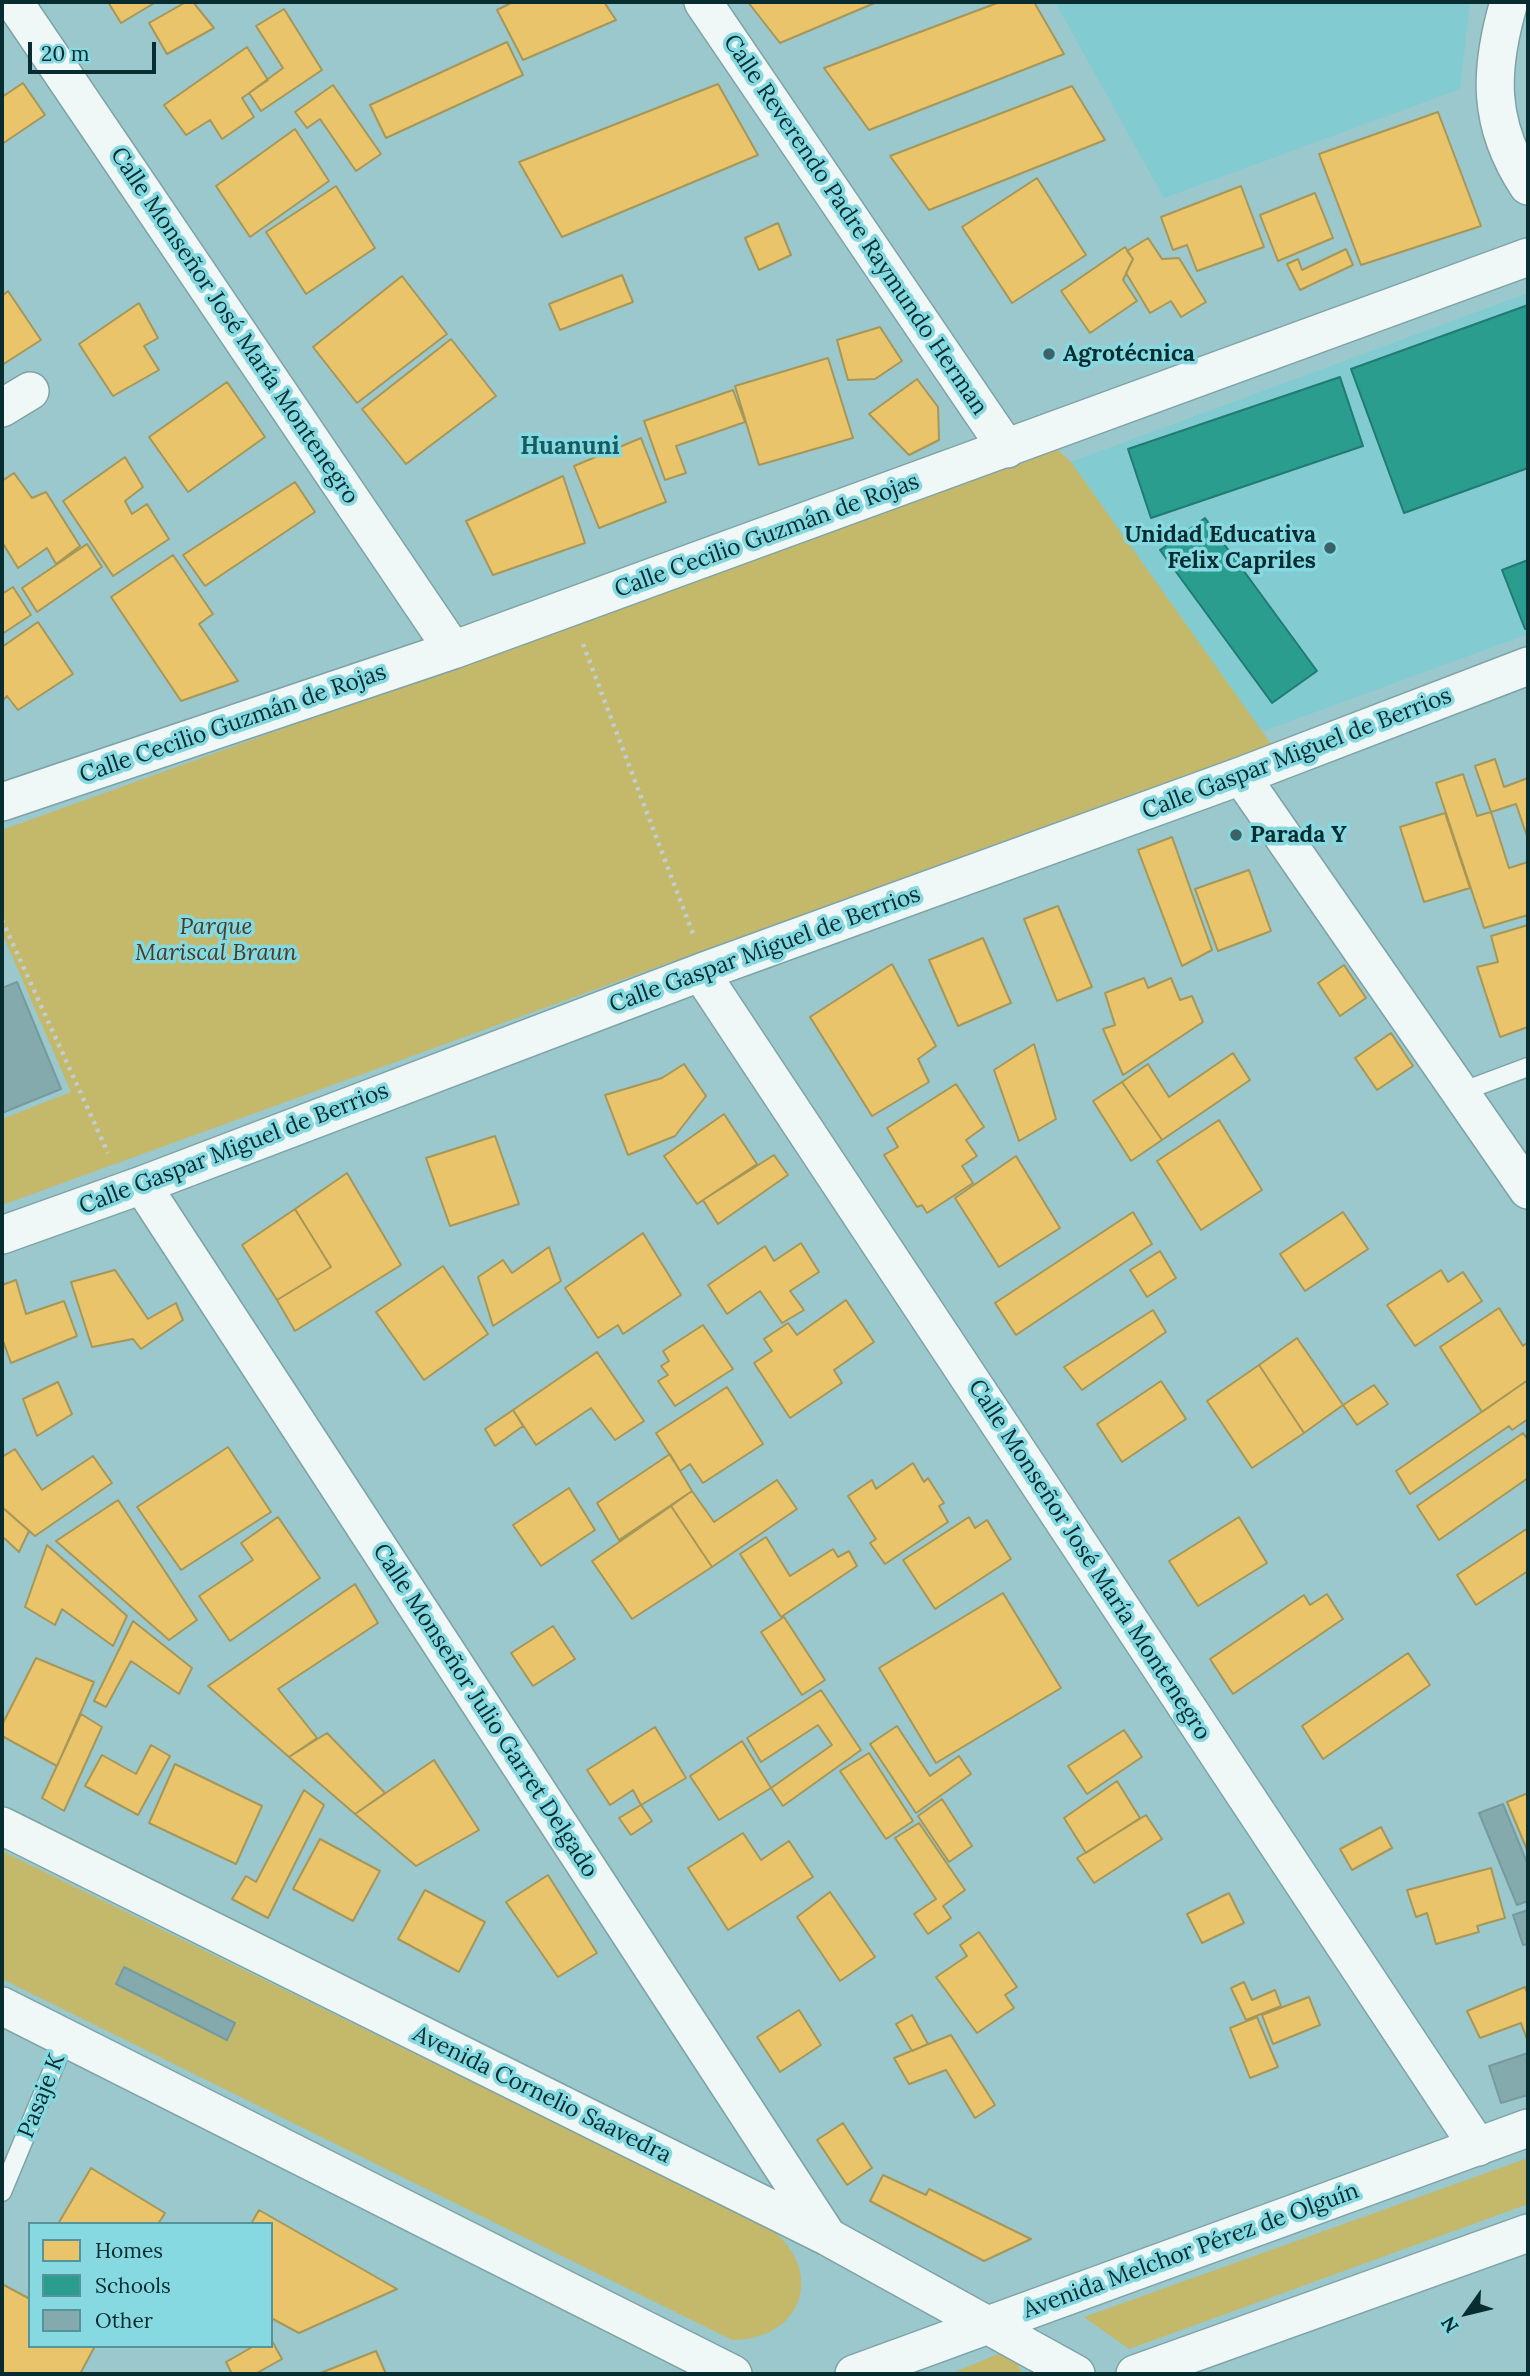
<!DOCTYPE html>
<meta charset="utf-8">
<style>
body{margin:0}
#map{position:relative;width:1530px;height:2376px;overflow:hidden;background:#9ac8cc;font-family:Lora,serif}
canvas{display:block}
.frame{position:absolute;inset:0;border:4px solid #082d30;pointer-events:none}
.legend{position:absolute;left:28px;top:2222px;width:245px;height:126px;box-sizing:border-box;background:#86d9e0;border:2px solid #54949a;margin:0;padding:9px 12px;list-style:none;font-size:21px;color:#082d30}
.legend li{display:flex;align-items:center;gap:14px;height:35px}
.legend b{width:35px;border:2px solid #54949a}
.north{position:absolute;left:1432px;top:2278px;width:70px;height:70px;-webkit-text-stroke:5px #86d9e0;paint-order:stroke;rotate:236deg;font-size:19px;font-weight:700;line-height:28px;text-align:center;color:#082d30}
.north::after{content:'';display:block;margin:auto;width:24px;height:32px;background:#082d30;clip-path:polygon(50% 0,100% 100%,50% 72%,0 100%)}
.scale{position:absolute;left:28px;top:42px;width:128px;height:32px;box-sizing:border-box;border:4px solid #082d30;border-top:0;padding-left:9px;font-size:21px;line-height:24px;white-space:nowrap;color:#082d30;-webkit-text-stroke:5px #86d9e0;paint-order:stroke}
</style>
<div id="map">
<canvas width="1530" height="2376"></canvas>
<div class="frame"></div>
<ul class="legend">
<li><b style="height:19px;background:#e9c46a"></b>Homes</li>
<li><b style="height:19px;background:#2a9d8f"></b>Schools</li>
<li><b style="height:19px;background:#85aaad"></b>Other</li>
</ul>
<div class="north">N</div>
<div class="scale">20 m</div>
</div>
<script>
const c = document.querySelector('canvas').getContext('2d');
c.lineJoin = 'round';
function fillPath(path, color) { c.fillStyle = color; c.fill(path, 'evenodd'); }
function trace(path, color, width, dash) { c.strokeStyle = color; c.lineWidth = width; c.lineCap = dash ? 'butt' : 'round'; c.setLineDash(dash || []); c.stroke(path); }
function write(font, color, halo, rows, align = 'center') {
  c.font = font + ' Lora,serif'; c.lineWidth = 7; c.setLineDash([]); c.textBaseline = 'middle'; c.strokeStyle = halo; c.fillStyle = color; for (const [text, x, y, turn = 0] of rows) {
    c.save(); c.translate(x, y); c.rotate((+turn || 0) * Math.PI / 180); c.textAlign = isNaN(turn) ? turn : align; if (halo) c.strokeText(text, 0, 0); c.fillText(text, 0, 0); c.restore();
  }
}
fillPath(new Path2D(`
 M 1055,2 L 1470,2 L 1460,89 L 1164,198 Z
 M 1528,293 L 1528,634 L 1261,732 L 1071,462 Z`), '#82cbd1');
fillPath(new Path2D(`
 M 1057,449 L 1071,462 L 1271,744 L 2,1205 L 2,1119 L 71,1092 L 2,933 L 2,830 Z
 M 2,1851 L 771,2229 C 826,2272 802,2340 732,2340 L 2,1979 Z
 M 1528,2158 L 1528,2204 L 1129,2349 L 1084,2317 Z
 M 998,2354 L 1016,2360 L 1022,2374 L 950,2374 Z`), '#c4b86a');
const homes = new Path2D(`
 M 108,2 L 156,2 L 121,23 Z
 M 186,2 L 193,2 L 214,28 L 167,54 L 149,23 Z
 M 513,2 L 604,2 L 616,20 L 523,60 L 497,10 Z
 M 748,2 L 877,2 L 780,43 Z
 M 1000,2 L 1034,2 L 1064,54 L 869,130 L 824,68 Z
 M 284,9 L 322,70 L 261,111 L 249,93 L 283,68 L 256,26 Z
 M 507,42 L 523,75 L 386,138 L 370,105 Z
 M 247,47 L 268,80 L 242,98 L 254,117 L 222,139 L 210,120 L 186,135 L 164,105 Z
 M 23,83 L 45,115 L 2,144 L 2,97 Z
 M 718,84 L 758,155 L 562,237 L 519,162 Z
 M 333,85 L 381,154 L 356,171 L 320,119 L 307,128 L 295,112 Z
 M 1072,86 L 1105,140 L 929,210 L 890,156 Z
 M 1438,112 L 1481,226 L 1361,265 L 1319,154 Z
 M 295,129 L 329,181 L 250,237 L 216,186 Z
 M 1037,178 L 1086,255 L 1012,303 L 962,227 Z
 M 336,186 L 375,248 L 306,294 L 266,232 Z
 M 1241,186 L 1264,247 L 1197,271 L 1187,245 L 1173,250 L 1161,217 Z
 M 1315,193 L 1333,238 L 1278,261 L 1260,215 Z
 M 778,223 L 791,255 L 759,270 L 745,238 Z
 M 1148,238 L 1162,259 L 1179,258 L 1206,302 L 1181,317 L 1171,301 L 1150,313 L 1126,273 L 1133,259 L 1127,251 Z
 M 1125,247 L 1133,259 L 1123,280 L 1137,301 L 1090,333 L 1061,291 Z
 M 1346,249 L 1353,265 L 1300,290 L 1287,264 L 1298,259 L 1302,270 Z
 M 622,275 L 633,302 L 560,330 L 549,304 Z
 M 402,276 L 447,334 L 357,403 L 313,347 Z
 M 8,291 L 41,340 L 2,365 L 2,296 Z
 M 139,303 L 158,338 L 144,346 L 159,370 L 113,396 L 79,344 Z
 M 880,327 L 902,361 L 875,379 L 848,380 L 837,340 Z
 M 451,339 L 496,396 L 406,464 L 362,409 Z
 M 828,358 L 853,438 L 759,465 L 735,386 Z
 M 917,379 L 938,407 L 939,440 L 909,455 L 869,414 Z
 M 227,382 L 265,437 L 188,492 L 149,437 Z
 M 733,390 L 745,422 L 676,446 L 686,473 L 665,480 L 644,421 Z
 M 641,438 L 666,502 L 599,528 L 574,466 Z
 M 125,457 L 143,487 L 125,501 L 132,514 L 147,504 L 169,539 L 113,576 L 63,501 Z
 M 14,473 L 32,498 L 46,492 L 80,546 L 56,564 L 47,548 L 18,568 L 2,542 L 2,481 Z
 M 563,476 L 585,543 L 493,575 L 466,521 Z
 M 295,482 L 315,512 L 205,586 L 183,555 Z
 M 87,544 L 102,567 L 37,612 L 22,588 Z
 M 173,555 L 213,614 L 199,624 L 238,681 L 181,701 L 111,597 Z
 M 13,587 L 31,615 L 2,634 L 2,594 Z
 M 38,622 L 73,674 L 18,710 L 7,696 L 2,701 L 2,647 Z
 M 1495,759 L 1504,787 L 1528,778 L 1528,839 L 1516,804 L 1491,812 L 1475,766 Z
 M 1463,774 L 1477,816 L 1491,812 L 1509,868 L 1528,862 L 1528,915 L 1484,928 L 1436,783 Z
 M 1445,813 L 1470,888 L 1424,902 L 1400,827 Z
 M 1172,837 L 1212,950 L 1182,966 L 1138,850 Z
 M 1249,870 L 1271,931 L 1218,951 L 1195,889 Z
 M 1058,906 L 1092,987 L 1057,1001 L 1024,919 Z
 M 1528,925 L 1528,1027 L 1500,1037 L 1477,967 L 1498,962 L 1491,936 Z
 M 983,938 L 1011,1003 L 958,1026 L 929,960 Z
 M 892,964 L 936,1046 L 918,1059 L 929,1082 L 872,1116 L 810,1017 Z
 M 1344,965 L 1366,998 L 1340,1016 L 1318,983 Z
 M 1144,978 L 1148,988 L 1171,978 L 1180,1000 L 1192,996 L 1203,1022 L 1123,1075 L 1103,1029 L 1115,1025 L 1105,993 Z
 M 1391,1033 L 1413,1066 L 1377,1090 L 1355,1058 Z
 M 1034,1044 L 1056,1119 L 1019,1141 L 994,1070 Z
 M 1233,1053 L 1250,1080 L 1162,1140 L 1122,1082 L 1148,1064 L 1169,1097 Z
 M 684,1064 L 706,1096 L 675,1136 L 628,1155 L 605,1095 L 662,1078 Z
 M 1122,1082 L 1162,1140 L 1131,1161 L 1093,1101 Z
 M 956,1084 L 984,1127 L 966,1140 L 977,1156 L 962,1166 L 973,1183 L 927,1213 L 922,1205 L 917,1207 L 884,1155 L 898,1147 L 887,1128 Z
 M 724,1114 L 757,1164 L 697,1204 L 664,1156 Z
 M 1219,1120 L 1262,1190 L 1201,1230 L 1157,1161 Z
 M 495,1136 L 519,1204 L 450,1226 L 426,1158 Z
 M 774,1155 L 788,1175 L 718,1224 L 703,1200 Z
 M 1016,1156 L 1060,1228 L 999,1267 L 955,1198 Z
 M 347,1173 L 401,1265 L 295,1331 L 277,1300 L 331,1267 L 295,1209 Z
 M 295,1209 L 331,1267 L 277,1300 L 242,1245 Z
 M 1133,1212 L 1152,1244 L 1016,1335 L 995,1303 Z
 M 1343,1212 L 1368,1249 L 1305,1291 L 1280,1254 Z
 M 643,1233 L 681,1295 L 623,1334 L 618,1325 L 598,1338 L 565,1288 Z
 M 801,1243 L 819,1272 L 790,1291 L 804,1310 L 782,1323 L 760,1291 L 727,1314 L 708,1285 L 765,1246 L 774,1261 Z
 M 549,1247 L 561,1281 L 493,1326 L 478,1277 L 503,1260 L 512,1273 Z
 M 1160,1251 L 1176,1278 L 1147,1297 L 1130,1270 Z
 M 443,1266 L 488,1334 L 424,1380 L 376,1312 Z
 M 115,1270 L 148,1319 L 176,1303 L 183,1320 L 141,1349 L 133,1339 L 92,1347 L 71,1282 Z
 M 1441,1270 L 1448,1282 L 1463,1272 L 1482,1301 L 1415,1346 L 1387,1305 Z
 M 16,1280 L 26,1314 L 64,1301 L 77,1336 L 11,1363 L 2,1338 L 2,1285 Z
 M 846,1300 L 874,1342 L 834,1370 L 842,1383 L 790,1418 L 754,1363 L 772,1351 L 764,1339 L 788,1323 L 797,1335 Z
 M 1499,1308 L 1523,1346 L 1528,1342 L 1528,1380 L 1482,1412 L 1440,1347 Z
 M 1153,1310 L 1166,1332 L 1082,1390 L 1064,1367 Z
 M 703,1325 L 733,1369 L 675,1406 L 658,1381 L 668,1375 L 661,1366 L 669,1361 L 663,1351 Z
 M 1297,1338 L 1343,1405 L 1304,1433 L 1259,1365 Z
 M 597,1352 L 644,1421 L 615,1440 L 591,1408 L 536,1445 L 513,1410 Z
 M 1259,1365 L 1304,1433 L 1252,1468 L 1207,1401 Z
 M 1528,1380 L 1528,1419 L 1512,1430 L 1509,1426 L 1410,1494 L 1396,1471 Z
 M 1161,1381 L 1186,1419 L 1122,1462 L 1097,1424 Z
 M 58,1382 L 72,1414 L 37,1436 L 23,1399 Z
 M 1374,1385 L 1388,1404 L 1357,1425 L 1343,1405 Z
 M 727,1387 L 763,1444 L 703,1483 L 690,1464 L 680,1471 L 656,1433 Z
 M 513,1410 L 523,1426 L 495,1446 L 485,1429 Z
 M 1523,1433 L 1528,1440 L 1528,1478 L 1439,1540 L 1417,1506 Z
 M 228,1447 L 271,1512 L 181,1570 L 137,1507 Z
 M 15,1449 L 42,1490 L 93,1456 L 112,1483 L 35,1536 L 2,1507 L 2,1457 Z
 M 670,1454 L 692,1491 L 619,1540 L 597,1503 Z
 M 913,1463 L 924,1482 L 928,1478 L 944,1503 L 939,1506 L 948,1522 L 885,1564 L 870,1543 L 876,1539 L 848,1496 L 872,1480 L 876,1489 Z
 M 777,1480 L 797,1509 L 712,1567 L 671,1506 L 692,1491 L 714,1522 Z
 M 569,1488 L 595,1530 L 541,1566 L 513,1525 Z
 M 118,1500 L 197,1620 L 169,1640 L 56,1541 Z
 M 671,1506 L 712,1567 L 632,1619 L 592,1561 Z
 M 2,1507 L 29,1531 L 19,1552 L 4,1538 L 2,1541 Z
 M 278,1517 L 320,1578 L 230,1641 L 199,1596 L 253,1560 L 241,1543 Z
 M 969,1517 L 975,1528 L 987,1520 L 1011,1559 L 935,1609 L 903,1560 Z
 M 1239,1517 L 1267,1563 L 1198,1606 L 1169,1561 Z
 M 1528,1528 L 1528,1571 L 1476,1605 L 1457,1575 Z
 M 766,1537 L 790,1576 L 833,1549 L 838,1557 L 849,1551 L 857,1566 L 781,1617 L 740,1554 Z
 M 47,1545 L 127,1616 L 113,1646 L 62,1609 L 55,1625 L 25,1607 Z
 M 355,1584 L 378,1623 L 278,1689 L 317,1738 L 289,1757 L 208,1686 Z
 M 1003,1593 L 1061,1688 L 936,1763 L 879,1668 Z
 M 1327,1594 L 1343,1619 L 1233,1694 L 1210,1659 L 1304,1595 L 1310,1605 Z
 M 784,1617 L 825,1680 L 802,1695 L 761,1632 Z
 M 133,1621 L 192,1668 L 179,1694 L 131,1661 L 106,1707 L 94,1701 Z
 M 553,1626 L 575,1659 L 533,1686 L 511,1653 Z
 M 1408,1653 L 1430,1685 L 1323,1759 L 1302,1726 Z
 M 36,1658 L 94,1682 L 57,1766 L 2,1736 L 2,1725 Z
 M 821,1690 L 861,1750 L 783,1806 L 771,1788 L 832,1745 L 818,1725 L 761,1762 L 747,1738 Z
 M 81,1714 L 102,1727 L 64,1811 L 42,1798 Z
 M 897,1726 L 930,1776 L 959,1756 L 971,1774 L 916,1813 L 870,1744 Z
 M 655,1727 L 686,1778 L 641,1805 L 633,1790 L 610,1805 L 587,1770 Z
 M 1124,1730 L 1142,1757 L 1087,1794 L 1068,1766 Z
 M 327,1733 L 385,1793 L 355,1814 L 289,1757 Z
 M 742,1741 L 771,1788 L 719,1820 L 690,1776 Z
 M 151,1745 L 170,1756 L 138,1815 L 85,1786 L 102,1755 L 136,1774 Z
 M 869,1753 L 913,1821 L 886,1839 L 840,1771 Z
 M 434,1760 L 479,1830 L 416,1866 L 355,1814 Z
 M 175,1764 L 262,1806 L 236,1864 L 149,1823 Z
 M 1117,1781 L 1140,1818 L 1086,1853 L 1064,1818 Z
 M 304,1790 L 324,1805 L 268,1918 L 232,1899 L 246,1876 L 256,1882 Z
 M 1528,1793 L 1528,1852 L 1507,1802 Z
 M 942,1799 L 972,1846 L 949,1862 L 918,1816 Z
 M 641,1805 L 652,1821 L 631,1835 L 619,1818 Z
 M 1146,1815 L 1162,1839 L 1094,1883 L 1077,1858 Z
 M 919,1823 L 965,1890 L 943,1906 L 951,1918 L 928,1934 L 914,1914 L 936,1899 L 895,1838 Z
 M 1381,1827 L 1392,1848 L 1352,1870 L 1340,1849 Z
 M 743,1833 L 761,1860 L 789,1841 L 813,1877 L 728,1930 L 688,1868 Z
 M 320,1839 L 380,1871 L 353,1921 L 293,1889 Z
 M 1491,1868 L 1505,1918 L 1477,1926 L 1479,1932 L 1436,1944 L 1427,1913 L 1416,1917 L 1407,1890 Z
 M 548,1875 L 597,1953 L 558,1977 L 506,1902 Z
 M 425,1890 L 485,1922 L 459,1972 L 398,1939 Z
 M 830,1892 L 875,1957 L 840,1981 L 797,1917 Z
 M 1229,1893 L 1244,1923 L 1202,1943 L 1187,1914 Z
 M 979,1932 L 1017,1987 L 1005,1995 L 1014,2008 L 977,2033 L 936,1977 L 967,1956 L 960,1945 Z
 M 1244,1982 L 1252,2000 L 1275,1990 L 1281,2006 L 1246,2020 L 1231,1988 Z
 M 1525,1987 L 1528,1995 L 1528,2042 L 1521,2023 L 1480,2038 L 1467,2011 Z
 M 1309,1997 L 1320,2025 L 1273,2044 L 1262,2015 Z
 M 799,2010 L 821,2045 L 780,2072 L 757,2037 Z
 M 912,2015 L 928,2044 L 912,2051 L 896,2024 Z
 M 1257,2017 L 1278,2067 L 1250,2078 L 1230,2028 Z
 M 951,2035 L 995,2105 L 975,2118 L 946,2070 L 909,2084 L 894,2058 Z
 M 843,2123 L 872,2168 L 847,2185 L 817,2140 Z
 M 91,2168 L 165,2213 L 158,2224 L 58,2224 Z
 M 883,2175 L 926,2195 L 929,2189 L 1031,2239 L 984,2261 L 870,2201 Z
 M 259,2210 L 397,2289 L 299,2333 L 271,2318 L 271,2224 L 251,2224 Z
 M 2,2284 L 30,2299 L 30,2346 L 95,2346 L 80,2374 L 2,2374 Z
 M 271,2339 L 282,2359 L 255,2374 L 232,2374 L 226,2362 L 254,2346 L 271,2346 Z
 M 376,2351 L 386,2374 L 318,2374 Z`);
fillPath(homes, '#e9c46a');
trace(homes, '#a69759', 2);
const schools = new Path2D(`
 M 1528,305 L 1528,468 L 1404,513 L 1351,369 Z
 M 1340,377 L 1363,446 L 1151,518 L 1128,449 Z
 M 1205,518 L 1317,671 L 1272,703 L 1160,550 Z
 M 1528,560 L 1528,628 L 1525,629 L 1502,570 Z`);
fillPath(schools, '#2a9d8f');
trace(schools, '#207b72', 2);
const building = new Path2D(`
 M 17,982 L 61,1089 L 2,1113 L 2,988 Z
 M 1503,1804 L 1528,1865 L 1528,1901 L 1517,1905 L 1479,1813 Z
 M 1528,1910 L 1528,1944 L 1523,1945 L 1513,1915 Z
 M 124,1967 L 235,2023 L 227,2040 L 116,1984 Z
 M 1528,2053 L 1528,2095 L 1501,2103 L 1489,2066 Z`);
fillPath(building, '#85aaad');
trace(building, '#769b9e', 2);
const service = new Path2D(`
 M 1461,1092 L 1528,1067
 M 2,2192 L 66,2038`);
const minor = new Path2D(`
 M 14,2 L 453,650
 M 703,2 L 1007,449
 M 1509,2 C 1489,70 1487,124 1528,186
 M 2,408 L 30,391
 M 1241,776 L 1528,1190
 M 2,802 L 453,650 L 1528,257
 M 701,973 L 1478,2147
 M 142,1185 L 828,2237
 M 2,1235 L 142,1185 L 707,970 L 1241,776 L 1528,666
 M 2,1826 L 828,2237 L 1076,2374
 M 2,2006 L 733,2374
 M 854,2374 L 1528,2128
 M 1135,2374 L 1528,2233`);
trace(service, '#7ea3a6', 21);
trace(minor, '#7ea3a6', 40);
trace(new Path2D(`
 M 583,644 L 693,934
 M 2,920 L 108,1153`), '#bfcfd0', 4.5, [3.5, 5]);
trace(service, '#f0f7f7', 18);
trace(minor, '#f0f7f7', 37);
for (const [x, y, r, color] of [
 [1049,354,7,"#3b6367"],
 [1330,548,7,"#3b6367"],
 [1236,835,7,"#3b6367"]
]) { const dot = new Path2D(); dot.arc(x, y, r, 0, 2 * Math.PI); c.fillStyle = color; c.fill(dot); trace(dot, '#86d9e0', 2.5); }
write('23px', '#082d30', '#86d9e0', [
 ["Calle Reverendo Padre Raymundo Herman",855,225,56],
 ["Calle Monseñor José María Montenegro",234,326,56],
 ["Calle Cecilio Guzmán de Rojas",767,536,-20],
 ["Calle Cecilio Guzmán de Rojas",233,724,-19],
 ["Calle Gaspar Miguel de Berrios",1297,754,-21],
 ["Calle Gaspar Miguel de Berrios",765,950,-20],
 ["Calle Gaspar Miguel de Berrios",234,1149,-21],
 ["Calle Monseñor José María Montenegro",1089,1560,57],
 ["Calle Monseñor Julio Garret Delgado",485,1711,57],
 ["Avenida Cornelio Saavedra",542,2095,26],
 ["Pasaje K",42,2096,-68],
 ["Avenida Melchor Pérez de Olguín",1191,2251,-20]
]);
write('bold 23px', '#082d30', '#86d9e0', [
 ["Agrotécnica",1063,354],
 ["Unidad Educativa",1316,535,"right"],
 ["Felix Capriles",1316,561,"right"],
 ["Parada Y",1250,835]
], 'left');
write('italic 23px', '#493d27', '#86d9e0', [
 ["Parque",216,927],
 ["Mariscal Braun",216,953]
]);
write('bold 24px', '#175b60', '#86d9e0', [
 ["Huanuni",570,447]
]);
</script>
